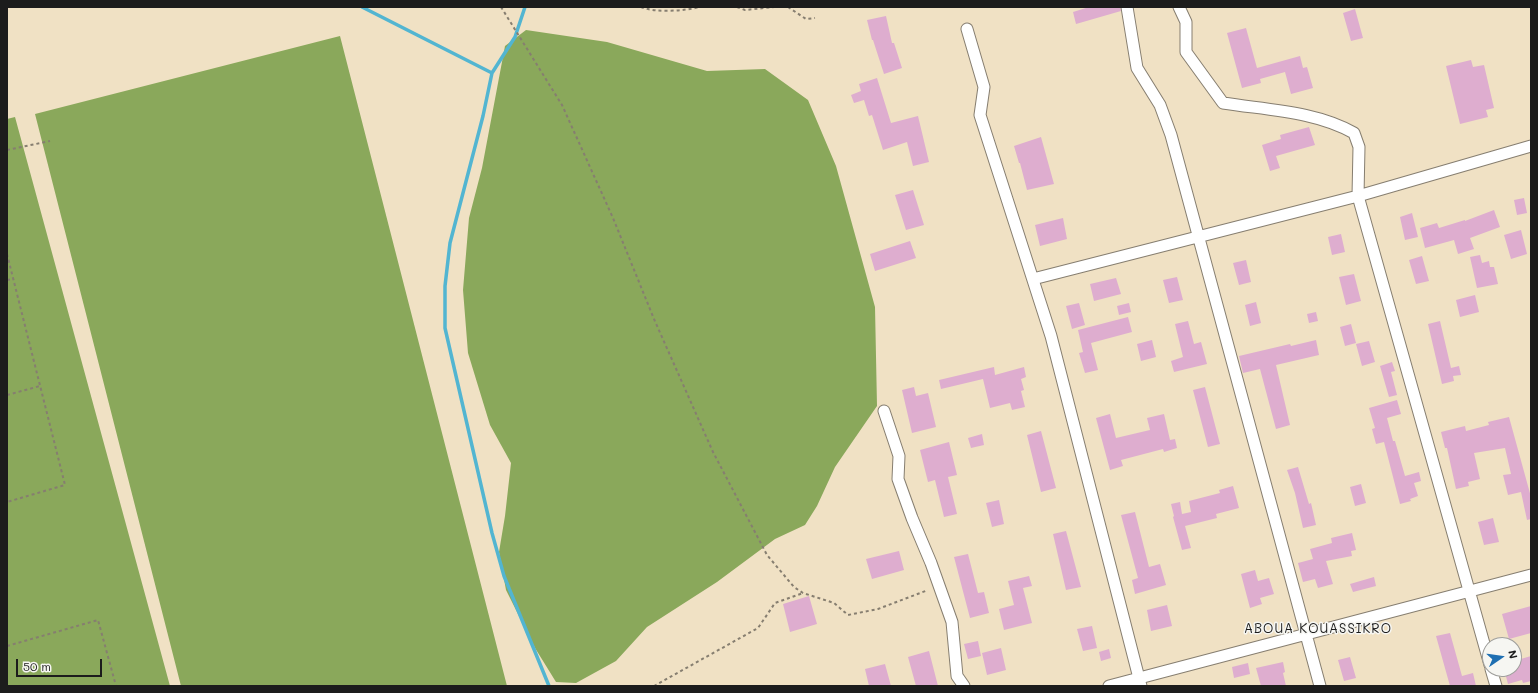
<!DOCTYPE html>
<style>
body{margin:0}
#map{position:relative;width:1538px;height:693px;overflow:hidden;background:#f0e1c4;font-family:Mali,sans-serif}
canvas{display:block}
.frame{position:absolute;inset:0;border:8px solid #1c1c1c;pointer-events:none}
.north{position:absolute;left:1482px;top:637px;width:40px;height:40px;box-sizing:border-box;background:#f6f6f2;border:1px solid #9f9f9c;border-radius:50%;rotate:77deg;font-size:11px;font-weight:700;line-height:16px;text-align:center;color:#1c1c1c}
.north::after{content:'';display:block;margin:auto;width:14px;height:18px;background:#1f6fb2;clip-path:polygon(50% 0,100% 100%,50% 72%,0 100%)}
.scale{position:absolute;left:16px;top:659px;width:86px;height:18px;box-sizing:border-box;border:2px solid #1c1c1c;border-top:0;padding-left:5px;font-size:12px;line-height:14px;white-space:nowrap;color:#1c1c1c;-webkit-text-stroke:3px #f6f6f2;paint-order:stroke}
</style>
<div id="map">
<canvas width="1538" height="693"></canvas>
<div class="frame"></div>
<div class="north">N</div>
<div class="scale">50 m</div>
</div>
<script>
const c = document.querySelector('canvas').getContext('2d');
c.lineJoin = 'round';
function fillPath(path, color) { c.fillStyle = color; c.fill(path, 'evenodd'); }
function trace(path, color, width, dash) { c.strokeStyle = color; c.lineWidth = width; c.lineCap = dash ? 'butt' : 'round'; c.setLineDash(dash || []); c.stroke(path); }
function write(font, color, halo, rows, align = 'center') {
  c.font = font + ' Mali,sans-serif'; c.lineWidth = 3; c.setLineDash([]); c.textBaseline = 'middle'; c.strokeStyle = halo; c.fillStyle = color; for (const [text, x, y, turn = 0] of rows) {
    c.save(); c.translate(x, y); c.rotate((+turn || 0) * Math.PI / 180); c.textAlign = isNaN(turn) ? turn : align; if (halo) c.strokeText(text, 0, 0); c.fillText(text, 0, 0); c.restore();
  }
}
fillPath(new Path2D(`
 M 526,30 L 607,42 L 707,71 L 765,69 L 808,100 L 836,166 L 875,307 L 877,406 L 835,467 L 817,506 L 805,525 L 775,539 L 717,582 L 647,627 L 616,661 L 576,683 L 556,682 L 535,648 L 506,590 L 499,552 L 505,516 L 511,463 L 490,425 L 468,353 L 463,290 L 469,218 L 482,168 L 505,46 Z
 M 340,36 L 507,686 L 181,686 L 35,114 Z
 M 15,117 L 170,686 L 7,686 L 7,119 Z`), '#8aa85b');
trace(new Path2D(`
 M 362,7 L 492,73
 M 525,7 L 515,37 L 492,73 L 483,116 L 450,243 L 445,286 L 445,328 L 492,533 L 504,576 L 549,686`), '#52b5d1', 3.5);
fillPath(new Path2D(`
 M 1089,7 L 1120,7 L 1121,11 L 1076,24 L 1073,12 Z
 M 1355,9 L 1363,38 L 1351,41 L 1343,13 Z
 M 886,16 L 892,43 L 894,43 L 902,68 L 884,74 L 873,40 L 872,40 L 867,20 Z
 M 1246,28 L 1257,68 L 1300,56 L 1303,68 L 1307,67 L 1313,88 L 1291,94 L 1285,72 L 1260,79 L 1261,83 L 1242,88 L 1227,33 Z
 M 1471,60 L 1473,67 L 1484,65 L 1494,108 L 1486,110 L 1488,117 L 1460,124 L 1446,66 Z
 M 877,78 L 891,123 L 918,116 L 929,162 L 913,166 L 907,142 L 883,150 L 872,115 L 869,116 L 864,100 L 854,103 L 851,95 L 861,91 L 859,84 Z
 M 1309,127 L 1315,145 L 1276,156 L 1280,168 L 1270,171 L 1262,145 L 1281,139 L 1280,135 Z
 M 1041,137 L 1054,184 L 1027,190 L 1020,163 L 1019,163 L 1014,146 Z
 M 913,190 L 924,225 L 906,230 L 895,195 Z
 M 1524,198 L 1527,213 L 1517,215 L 1514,200 Z
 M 1494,210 L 1500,227 L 1470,238 L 1474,249 L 1458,254 L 1454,240 L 1425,248 L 1420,228 L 1437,223 L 1439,228 L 1465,220 L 1465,221 Z
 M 1412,213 L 1418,237 L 1405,240 L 1400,217 Z
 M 1063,218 L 1067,239 L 1040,246 L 1035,225 Z
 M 1521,230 L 1527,254 L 1511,259 L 1504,235 Z
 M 1341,234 L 1345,252 L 1332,255 L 1328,237 Z
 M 910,241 L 916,258 L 875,271 L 870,254 Z
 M 1480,255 L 1482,263 L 1489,261 L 1490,267 L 1494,267 L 1498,284 L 1477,288 L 1470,257 Z
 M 1422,256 L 1429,281 L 1416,284 L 1409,260 Z
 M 1246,260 L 1251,282 L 1239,285 L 1233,263 Z
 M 1354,274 L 1361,301 L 1346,305 L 1339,277 Z
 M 1177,277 L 1183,300 L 1169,303 L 1163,280 Z
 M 1116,278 L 1121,294 L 1094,301 L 1090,284 Z
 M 1475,295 L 1479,312 L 1460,317 L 1456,300 Z
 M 1256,302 L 1261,323 L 1250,326 L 1245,305 Z
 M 1079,303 L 1085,325 L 1072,329 L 1066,306 Z
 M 1129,303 L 1131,312 L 1119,315 L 1117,306 Z
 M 1316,312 L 1318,321 L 1309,323 L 1307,314 Z
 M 1128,317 L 1132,332 L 1091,343 L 1098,370 L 1085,373 L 1079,353 L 1083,352 L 1078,330 Z
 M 1188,321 L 1194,344 L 1201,342 L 1207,364 L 1174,372 L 1171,361 L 1183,357 L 1175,324 Z
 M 1440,321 L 1451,368 L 1459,366 L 1461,375 L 1453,376 L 1454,381 L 1442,384 L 1428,324 Z
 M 1351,324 L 1356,343 L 1345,346 L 1340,327 Z
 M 1152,340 L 1156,357 L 1141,361 L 1137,344 Z
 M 1316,340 L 1319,355 L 1276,365 L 1290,425 L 1276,429 L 1260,369 L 1243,373 L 1239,356 L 1290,344 L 1291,346 Z
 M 1369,341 L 1375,362 L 1362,366 L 1356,344 Z
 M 1392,362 L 1395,371 L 1391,372 L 1397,395 L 1389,397 L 1380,366 Z
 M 994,367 L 995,375 L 1024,367 L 1026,377 L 1021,379 L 1024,390 L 1021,391 L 1025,407 L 1012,410 L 1010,403 L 990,408 L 983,379 L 941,389 L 939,380 Z
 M 914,387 L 916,396 L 928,393 L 936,427 L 912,433 L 902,390 Z
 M 1205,387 L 1220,444 L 1208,447 L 1193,390 Z
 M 1397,400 L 1401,414 L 1387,418 L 1393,441 L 1395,441 L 1405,476 L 1419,472 L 1421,481 L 1414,483 L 1418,496 L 1410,499 L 1411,501 L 1400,504 L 1384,442 L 1376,444 L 1372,429 L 1375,428 L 1369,408 Z
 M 1110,414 L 1116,438 L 1150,430 L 1147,418 L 1164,414 L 1170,440 L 1175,439 L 1177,448 L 1164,452 L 1163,449 L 1121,460 L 1123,466 L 1110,470 L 1096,418 Z
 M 1509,417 L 1531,497 L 1531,519 L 1527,520 L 1521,492 L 1508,495 L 1503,475 L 1511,474 L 1505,448 L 1474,453 L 1480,479 L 1468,482 L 1469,486 L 1456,489 L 1447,448 L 1445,448 L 1441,432 L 1465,426 L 1466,431 L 1489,425 L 1488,422 Z
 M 1041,431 L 1056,488 L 1041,492 L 1027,435 Z
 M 982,434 L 984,445 L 971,448 L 968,438 Z
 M 949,442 L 957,475 L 948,477 L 957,514 L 944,517 L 935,480 L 928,482 L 920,450 Z
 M 1298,467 L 1309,504 L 1311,503 L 1316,525 L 1303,528 L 1295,493 L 1287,470 Z
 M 1361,484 L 1366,503 L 1355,506 L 1350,487 Z
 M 1233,486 L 1239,508 L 1216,514 L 1217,518 L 1185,526 L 1191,548 L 1182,550 L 1173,517 L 1174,516 L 1171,504 L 1180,502 L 1182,514 L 1191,512 L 1189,501 L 1220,493 L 1219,490 Z
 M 999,500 L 1004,524 L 992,527 L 986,503 Z
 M 1135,512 L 1149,567 L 1160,564 L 1166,585 L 1135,594 L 1132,580 L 1138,578 L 1121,515 Z
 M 1493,518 L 1499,542 L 1484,545 L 1478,522 Z
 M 1066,531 L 1081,587 L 1066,590 L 1053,534 Z
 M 1352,533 L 1356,550 L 1351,551 L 1352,556 L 1326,561 L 1333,584 L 1318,588 L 1315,579 L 1303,582 L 1298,563 L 1313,559 L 1310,549 L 1332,543 L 1331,538 Z
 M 899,551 L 904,570 L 872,579 L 866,559 Z
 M 968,554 L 978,593 L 984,592 L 989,613 L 970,618 L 954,557 Z
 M 1255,570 L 1258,581 L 1269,578 L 1274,594 L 1260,598 L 1262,604 L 1250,608 L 1241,574 Z
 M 1029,576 L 1032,586 L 1023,588 L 1032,623 L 1004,630 L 999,609 L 1014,605 L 1008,581 Z
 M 1374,577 L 1376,586 L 1353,592 L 1350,584 Z
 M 809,596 L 817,624 L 790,632 L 783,604 Z
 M 1167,605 L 1172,626 L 1151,631 L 1147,610 Z
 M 1531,606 L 1531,633 L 1509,639 L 1502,614 Z
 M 1092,626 L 1097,648 L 1083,651 L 1077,629 Z
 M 1450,633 L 1462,676 L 1473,673 L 1476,686 L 1450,686 L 1436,636 Z
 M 978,641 L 981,656 L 968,659 L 964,644 Z
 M 1001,648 L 1006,670 L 987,675 L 982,653 Z
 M 1109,649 L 1111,658 L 1101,661 L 1099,652 Z
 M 929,651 L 938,686 L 916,686 L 908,657 Z
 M 1531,656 L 1531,681 L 1523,683 L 1522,680 L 1508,684 L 1504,669 L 1514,669 L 1514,661 Z
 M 1350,657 L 1356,678 L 1344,681 L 1338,660 Z
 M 1283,662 L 1285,672 L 1283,673 L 1286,686 L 1261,686 L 1256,668 Z
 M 1248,663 L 1250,674 L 1234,678 L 1232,667 Z
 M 885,664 L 891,686 L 869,686 L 865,669 Z`), '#deadcf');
const minor = new Path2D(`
 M 1127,7 L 1137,68 L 1160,105 L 1171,135 L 1320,686
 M 1179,7 L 1186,22 L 1186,52 L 1223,103 C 1267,110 1315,111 1354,133 L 1359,147 L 1358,196 L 1490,665
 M 967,29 L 984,87 L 980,115 L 1051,336 L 1141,686
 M 1033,279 L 1358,196 L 1531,146
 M 884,411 L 899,456 L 898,479 L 912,518 L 931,563 L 952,622 L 957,676 L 964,686
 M 1491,669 L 1496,686
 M 1109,686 L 1531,575`);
trace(minor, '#867e70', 13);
trace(new Path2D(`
 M 501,7 L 562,105 L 613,218 L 654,319 L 713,452 L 767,555 L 794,587 L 803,593 L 834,603 L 848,615 L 878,609 L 928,590
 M 641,7 C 656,13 683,11 700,7
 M 737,7 L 745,10 L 774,7
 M 788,7 L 806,19 L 815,18
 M 7,150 L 50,141
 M 7,254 L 65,485 L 7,502
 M 7,280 L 13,279
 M 7,395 L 40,386
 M 7,646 L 98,620 L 116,686
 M 654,686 L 758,628 L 775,603 L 803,593`), '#867e70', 2, [3, 3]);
trace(minor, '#fff', 11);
c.letterSpacing = '1px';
write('13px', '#1c1c1c', '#f6f6f2', [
 ["ABOUA KOUASSIKRO",1318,629]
]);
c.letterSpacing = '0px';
</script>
